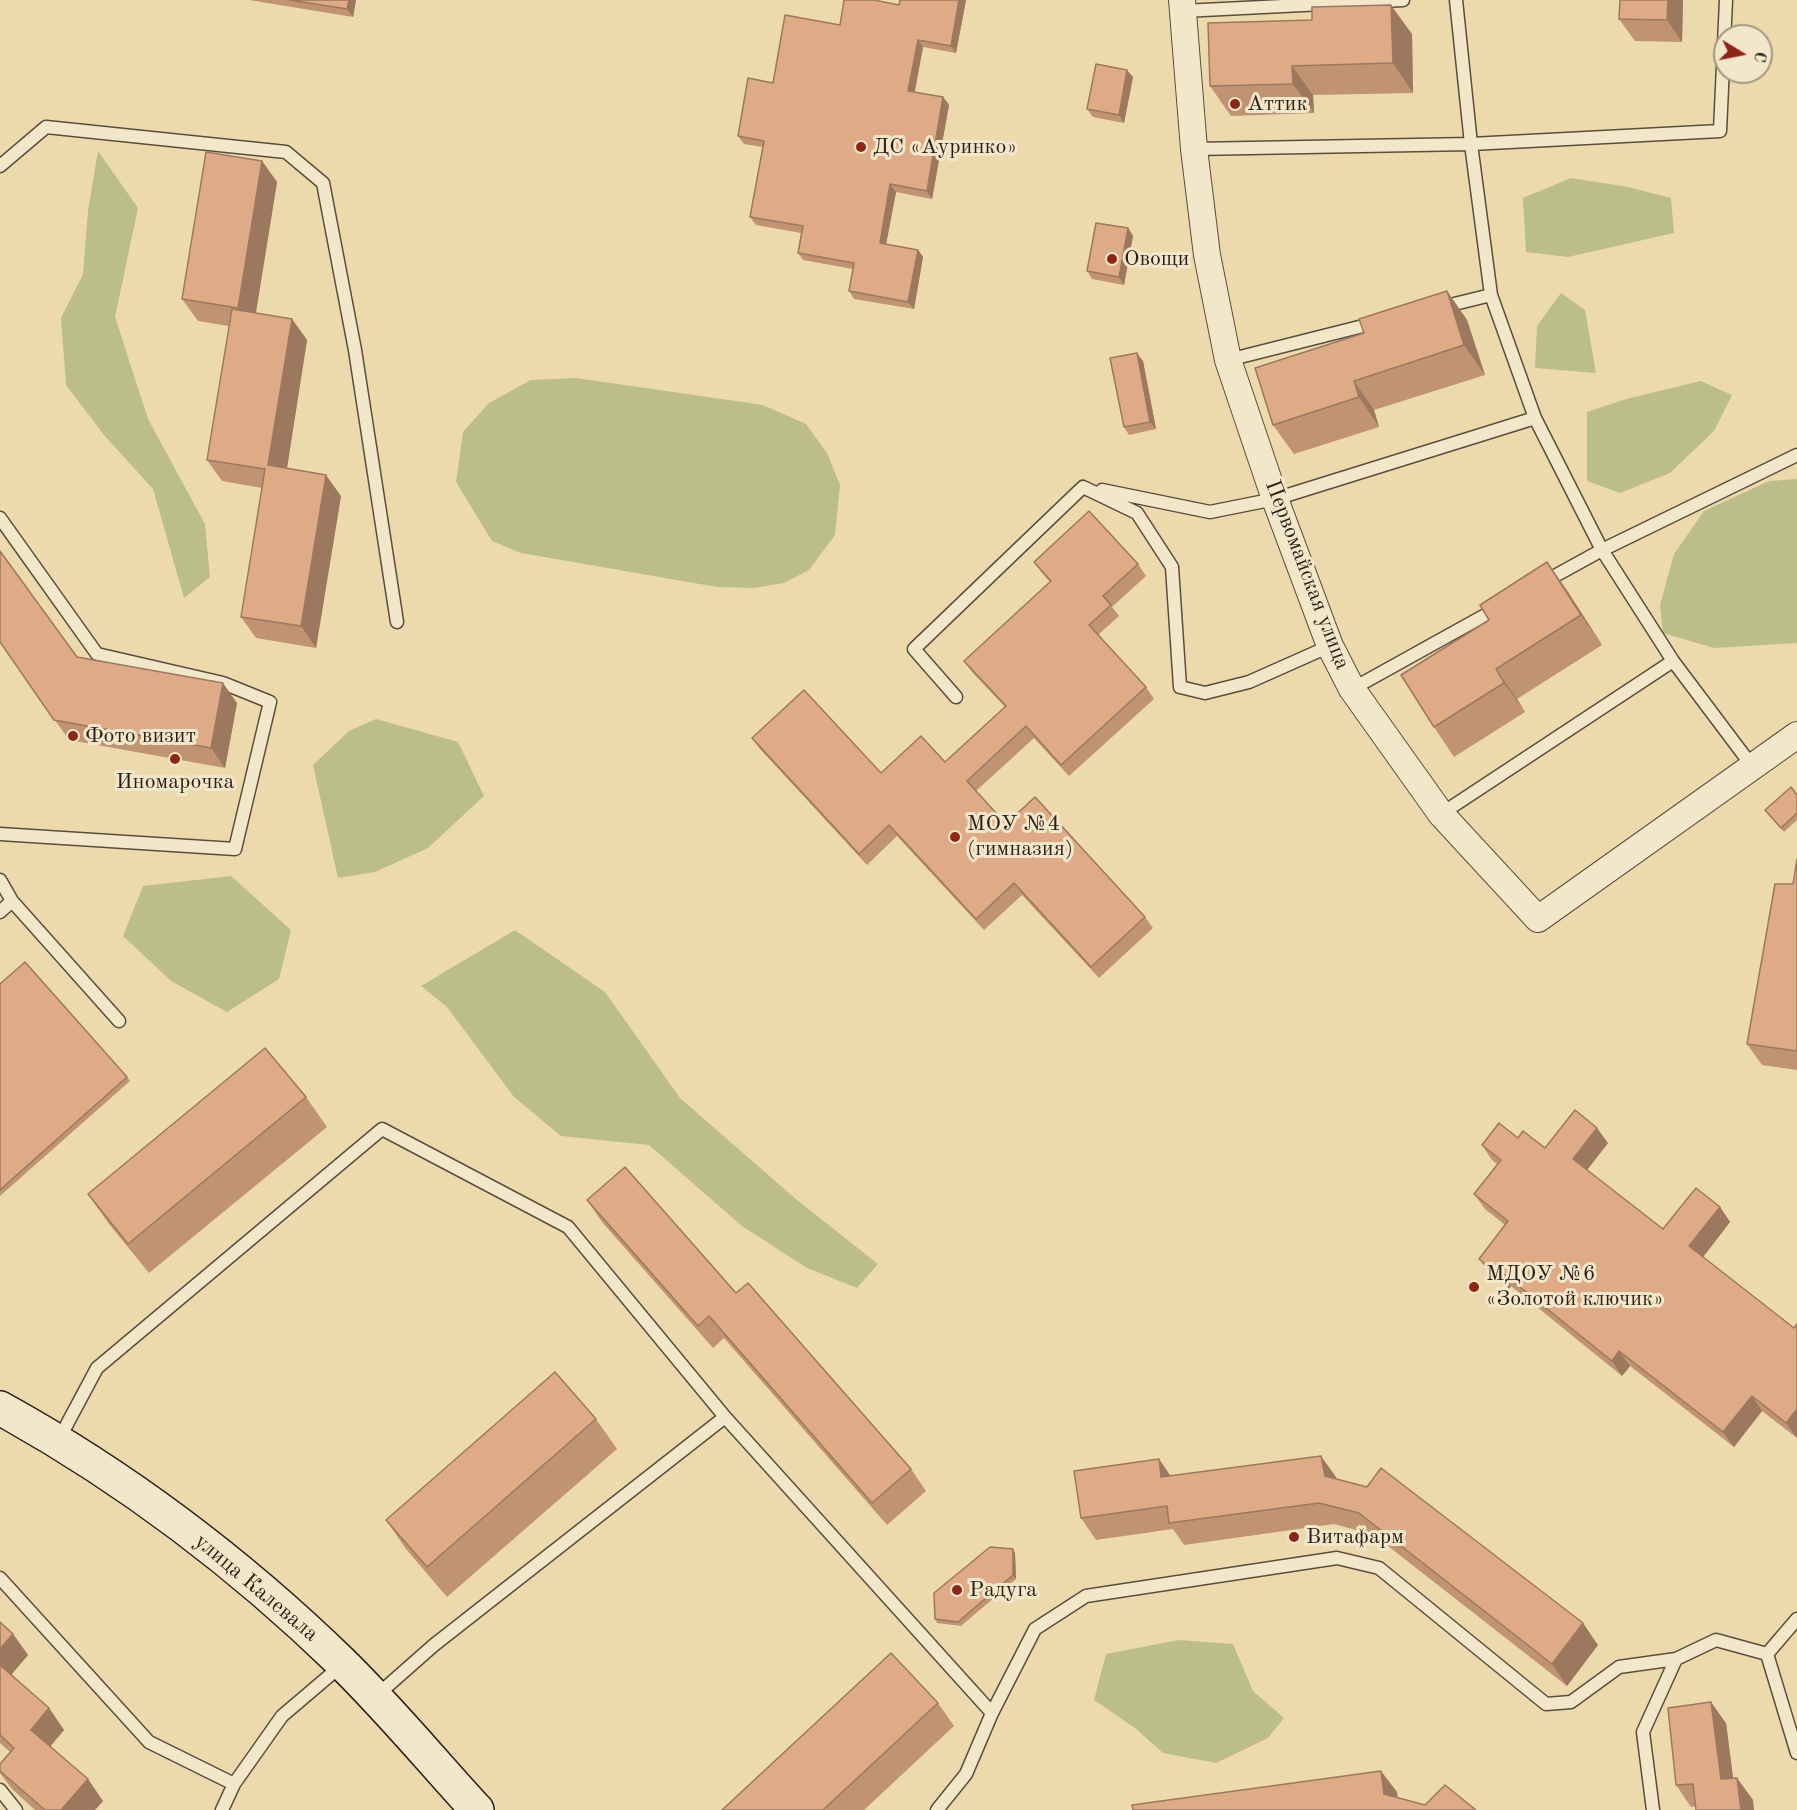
<!DOCTYPE html>
<meta charset="utf-8">
<style>
body{margin:0}
#map{position:relative;width:1797px;height:1810px;overflow:hidden;background:#ecdaad;font-family:"Old Standard TT",serif}
canvas{display:block}
.north{position:absolute;left:1713px;top:24px;width:60px;height:60px;box-sizing:border-box;background:#f3e7ca;border:2px solid #a39783;border-radius:50%;rotate:100deg;font-size:16px;font-weight:700;line-height:24px;text-align:center;color:#2b1e18}
.north::after{content:'';display:block;margin:auto;width:21px;height:27px;background:#8f2418;clip-path:polygon(50% 0,100% 100%,50% 72%,0 100%)}
</style>
<div id="map">
<canvas width="1797" height="1810"></canvas>
<div class="north">С</div>
</div>
<script>
const c = document.querySelector('canvas').getContext('2d');
c.lineJoin = 'round';
function fillPath(path, color) { c.fillStyle = color; c.fill(path, 'evenodd'); }
function trace(path, color, width, dash) { c.strokeStyle = color; c.lineWidth = width; c.lineCap = dash ? 'butt' : 'round'; c.setLineDash(dash || []); c.stroke(path); }
function write(font, color, halo, rows, align = 'center') {
  c.font = font + ' "Old Standard TT",serif'; c.lineWidth = 6; c.setLineDash([]); c.textBaseline = 'middle'; c.strokeStyle = halo; c.fillStyle = color; for (const [text, x, y, turn = 0] of rows) {
    c.save(); c.translate(x, y); c.rotate((+turn || 0) * Math.PI / 180); c.textAlign = isNaN(turn) ? turn : align; if (halo) c.strokeText(text, 0, 0); c.fillText(text, 0, 0); c.restore();
  }
}
fillPath(new Path2D(`
 M 98,151 L 138,208 L 115,317 L 148,419 L 205,524 L 210,577 L 184,598 L 153,489 L 104,435 L 66,385 L 61,318 L 83,274 L 88,211 Z
 M 1571,178 L 1628,187 L 1671,198 L 1674,233 L 1568,257 L 1526,252 L 1523,198 Z
 M 1561,293 L 1585,310 L 1596,373 L 1535,368 L 1537,326 Z
 M 576,378 L 763,405 L 806,424 L 827,453 L 840,485 L 835,535 L 809,570 L 784,583 L 754,588 L 717,587 L 521,553 L 492,541 L 456,482 L 463,432 L 489,403 L 531,380 Z
 M 1701,381 L 1732,395 L 1714,431 L 1670,473 L 1620,493 L 1587,481 L 1587,412 L 1626,399 Z
 M 1797,479 L 1797,643 L 1714,648 L 1663,633 L 1660,605 L 1674,554 L 1704,511 L 1769,481 Z
 M 376,719 L 458,742 L 484,796 L 428,848 L 375,872 L 338,878 L 313,765 L 349,731 Z
 M 231,876 L 291,930 L 279,979 L 227,1012 L 171,981 L 123,936 L 143,886 Z
 M 515,930 L 605,992 L 680,1098 L 797,1200 L 878,1264 L 857,1288 L 807,1268 L 742,1226 L 649,1145 L 561,1136 L 514,1097 L 447,1007 L 421,986 Z
 M 1179,1640 L 1233,1644 L 1253,1691 L 1284,1718 L 1268,1738 L 1216,1763 L 1163,1753 L 1135,1728 L 1094,1700 L 1106,1654 Z`), '#bcbe87');
const service = new Path2D(`
 M 1456,0 L 1471,144 L 1491,295 L 1535,418 L 1602,550 L 1673,661 L 1752,766
 M 1183,11 L 1403,0
 M 1194,149 L 1471,144 L 1720,131 L 1726,0
 M 0,166 L 46,127 L 286,152 L 323,183 L 355,350 L 397,622
 M 1442,307 L 1491,295
 M 1228,360 L 1375,323
 M 1102,490 L 1210,512 L 1275,499 L 1535,418
 M 0,518 L 97,654 L 223,683 L 270,702 L 235,849 L 0,834
 M 1542,583 L 1602,550 L 1797,455
 M 1352,689 L 1498,608
 M 956,697 L 914,649 L 1083,487 L 1137,513 L 1172,567 L 1180,687 L 1205,693 L 1249,682 L 1330,646
 M 1441,814 L 1673,661
 M 0,880 L 12,901 L 119,1021
 M 0,912 L 12,901
 M 58,1441 L 97,1368 L 382,1129 L 568,1227 L 725,1417 L 992,1713
 M 0,1578 L 149,1742 L 234,1784
 M 1797,1619 L 1767,1654 L 1797,1753
 M 1676,1659 L 1716,1640 L 1767,1654
 M 375,1697 L 434,1645 L 725,1417
 M 0,1790 L 16,1810
 M 222,1810 L 234,1784 L 282,1716 L 342,1665
 M 937,1810 L 966,1774 L 992,1713 L 1035,1629 L 1086,1596 L 1337,1558 L 1379,1568 L 1546,1704 L 1571,1702 L 1619,1667 L 1676,1659 L 1643,1732 L 1653,1810`);
const minor = new Path2D(`
 M 1182,0 L 1194,149 L 1207,255 L 1228,360 L 1275,499 L 1330,646 L 1352,689 L 1441,814 L 1538,919 L 1797,735`);
const secondary = new Path2D(`
 M 0,1408 C 125,1477 240,1564 342,1663 C 389,1709 432,1761 477,1810`);
trace(service, '#5b4d3d', 15);
trace(minor, '#5b4d3d', 28);
trace(secondary, '#2b1e18', 36);
trace(service, '#f3e7ca', 12);
trace(minor, '#f3e7ca', 26);
trace(secondary, '#f3e7ca', 33);
fillPath(new Path2D(`
 M 249,0 L 356,0 L 353,17 Z
 M 900,0 L 966,0 L 956,53 L 923,47 L 915,92 L 943,97 L 949,105 L 932,199 L 896,192 L 886,244 L 918,250 L 923,257 L 914,309 L 854,299 L 849,291 L 853,269 L 803,260 L 798,253 L 801,233 L 756,225 L 750,217 L 763,147 L 744,144 L 738,136 L 773,83 L 840,25 L 899,5 Z
 M 1620,0 L 1683,0 L 1682,42 L 1635,41 L 1619,19 Z
 M 1312,20 L 1412,34 L 1413,93 L 1313,95 L 1314,113 L 1231,116 L 1210,86 Z
 M 1133,77 L 1124,123 L 1093,117 L 1087,109 Z
 M 262,161 L 277,182 L 256,313 L 292,319 L 307,340 L 287,468 L 341,496 L 316,648 L 256,638 L 241,617 L 262,488 L 222,481 L 207,460 L 229,326 L 198,321 L 182,299 Z
 M 1128,228 L 1133,236 L 1124,285 L 1092,279 L 1087,271 Z
 M 1447,291 L 1467,320 L 1485,375 L 1374,410 L 1379,427 L 1294,454 L 1273,425 L 1364,333 Z
 M 1143,361 L 1156,429 L 1129,435 L 1124,427 Z
 M 1034,562 L 1138,564 L 1146,576 L 1112,607 L 1119,616 L 1098,635 L 1146,687 L 1154,699 L 1069,776 L 1034,738 L 976,791 L 1006,824 L 1145,917 L 1153,928 L 1099,978 L 1022,895 L 984,930 L 897,836 L 867,865 L 760,749 L 752,738 L 881,773 L 945,762 L 1005,707 L 972,672 L 964,661 L 1050,582 L 1042,573 Z
 M 1547,562 L 1568,592 L 1602,645 L 1517,699 L 1525,712 L 1454,757 L 1434,727 L 1489,620 Z
 M 0,642 L 77,657 L 237,703 L 225,768 L 69,740 Z
 M 1797,795 L 1797,820 L 1784,832 L 1765,810 Z
 M 1797,859 L 1797,1070 L 1762,1065 L 1747,1044 L 1793,884 Z
 M 0,984 L 127,1077 L 130,1081 L 0,1196 Z
 M 306,1097 L 327,1127 L 149,1273 L 109,1224 L 88,1194 Z
 M 1518,1138 L 1545,1148 L 1608,1143 L 1587,1170 L 1663,1229 L 1720,1207 L 1730,1222 L 1703,1257 L 1797,1438 L 1762,1411 L 1734,1447 L 1630,1366 L 1622,1376 L 1511,1286 L 1509,1289 L 1490,1274 L 1479,1259 L 1505,1225 L 1485,1209 L 1474,1194 L 1497,1164 L 1492,1160 L 1482,1145 Z
 M 587,1200 L 736,1293 L 911,1469 L 926,1491 L 887,1525 L 724,1338 L 713,1348 L 602,1222 Z
 M 596,1419 L 617,1449 L 447,1597 L 406,1549 L 386,1520 Z
 M 1159,1459 L 1170,1476 L 1336,1477 L 1337,1479 L 1598,1645 L 1567,1686 L 1374,1535 L 1334,1524 L 1184,1545 L 1173,1529 L 1096,1540 L 1081,1518 Z
 M 1013,1549 L 1015,1553 L 1016,1579 L 961,1626 L 937,1623 L 935,1619 Z
 M 0,1622 L 13,1634 L 28,1655 L 11,1675 L 49,1708 L 64,1730 L 50,1747 L 103,1801 L 95,1810 L 35,1810 L 12,1789 L 0,1773 L 0,1764 L 10,1752 L 0,1743 Z
 M 938,1703 L 954,1726 L 864,1810 L 722,1810 Z
 M 1726,1723 L 1733,1778 L 1753,1800 L 1691,1807 L 1676,1785 Z`), '#c09373');
fillPath(new Path2D(`
 M 349,0 L 356,0 L 353,17 L 347,9 Z
 M 959,0 L 966,0 L 956,53 L 951,46 Z
 M 1668,0 L 1683,0 L 1682,42 L 1667,20 Z
 M 1391,5 L 1412,34 L 1413,93 L 1393,63 Z
 M 918,40 L 923,47 L 913,99 L 908,91 Z
 M 1292,66 L 1313,95 L 1314,113 L 1293,84 Z
 M 1127,70 L 1133,77 L 1124,123 L 1119,115 Z
 M 943,97 L 949,105 L 932,199 L 927,191 Z
 M 262,161 L 277,182 L 253,330 L 238,308 Z
 M 890,184 L 896,192 L 885,250 L 880,243 Z
 M 1128,228 L 1133,236 L 1124,285 L 1119,277 Z
 M 918,250 L 923,257 L 914,309 L 908,302 Z
 M 1447,291 L 1467,320 L 1485,375 L 1464,345 Z
 M 292,319 L 307,340 L 284,487 L 268,465 Z
 M 1137,353 L 1143,361 L 1156,429 L 1150,422 Z
 M 1354,381 L 1374,410 L 1379,427 L 1359,397 Z
 M 326,475 L 341,496 L 316,648 L 301,626 Z
 M 1547,562 L 1568,592 L 1602,645 L 1581,615 Z
 M 1496,669 L 1517,699 L 1525,712 L 1504,683 Z
 M 223,683 L 237,703 L 225,768 L 211,748 Z
 M 1597,1128 L 1608,1143 L 1584,1174 L 1573,1159 Z
 M 1720,1207 L 1730,1222 L 1700,1261 L 1689,1246 Z
 M 1500,1271 L 1511,1286 L 1509,1289 L 1499,1274 Z
 M 1619,1351 L 1630,1366 L 1622,1376 L 1612,1361 Z
 M 1752,1396 L 1762,1411 L 1734,1447 L 1723,1432 Z
 M 1797,1409 L 1797,1438 L 1786,1423 Z
 M 1321,1456 L 1336,1477 L 1340,1498 L 1325,1476 Z
 M 1159,1459 L 1174,1481 L 1161,1477 Z
 M 1013,1549 L 1015,1553 L 1016,1579 L 1013,1575 Z
 M 1583,1623 L 1598,1645 L 1567,1686 L 1552,1664 Z
 M 13,1634 L 28,1655 L 0,1688 L 0,1649 Z
 M 1711,1702 L 1726,1723 L 1736,1801 L 1721,1779 Z
 M 49,1708 L 64,1730 L 46,1751 L 31,1730 Z
 M 1381,1771 L 1397,1792 L 1399,1810 L 1384,1794 Z
 M 1737,1778 L 1753,1800 L 1754,1810 L 1741,1810 Z
 M 88,1779 L 103,1801 L 95,1810 L 61,1810 Z`), '#9c785e');
const building = new Path2D(`
 M 290,0 L 349,0 L 347,9 Z
 M 844,0 L 874,0 L 899,5 L 900,0 L 959,0 L 951,46 L 918,40 L 908,91 L 943,97 L 927,191 L 890,184 L 880,243 L 918,250 L 908,302 L 849,291 L 854,263 L 798,253 L 803,226 L 750,217 L 764,141 L 738,136 L 748,78 L 773,83 L 785,15 L 840,25 Z
 M 1620,0 L 1668,0 L 1667,20 L 1619,19 Z
 M 1391,5 L 1393,63 L 1292,66 L 1293,84 L 1210,86 L 1208,23 L 1312,20 L 1312,7 Z
 M 1096,64 L 1127,70 L 1119,115 L 1087,109 Z
 M 206,152 L 262,161 L 238,308 L 182,299 Z
 M 1096,223 L 1128,228 L 1119,277 L 1087,271 Z
 M 1447,291 L 1464,345 L 1354,381 L 1359,397 L 1273,425 L 1255,368 L 1364,333 L 1359,319 Z
 M 232,309 L 292,319 L 268,465 L 326,475 L 301,626 L 241,617 L 265,469 L 207,460 Z
 M 1137,353 L 1150,422 L 1124,427 L 1110,358 Z
 M 1089,511 L 1138,564 L 1103,596 L 1111,605 L 1089,625 L 1146,687 L 1061,765 L 1026,726 L 967,781 L 1006,824 L 1035,797 L 1145,917 L 1091,967 L 1014,883 L 976,919 L 889,825 L 859,854 L 752,738 L 804,690 L 881,773 L 921,736 L 945,762 L 1006,706 L 964,661 L 1051,581 L 1034,562 Z
 M 0,551 L 77,657 L 223,683 L 211,748 L 54,720 L 0,642 Z
 M 1547,562 L 1581,615 L 1496,669 L 1504,683 L 1434,727 L 1401,675 L 1489,620 L 1480,605 Z
 M 1791,787 L 1797,795 L 1797,813 L 1781,828 L 1765,810 Z
 M 1797,859 L 1797,1051 L 1747,1044 L 1775,884 L 1793,884 Z
 M 25,962 L 127,1077 L 0,1190 L 0,984 Z
 M 265,1048 L 306,1097 L 128,1244 L 88,1194 Z
 M 1575,1110 L 1597,1128 L 1573,1159 L 1663,1229 L 1696,1188 L 1720,1207 L 1689,1246 L 1794,1328 L 1797,1324 L 1797,1409 L 1786,1423 L 1752,1396 L 1723,1432 L 1619,1351 L 1612,1361 L 1500,1271 L 1499,1274 L 1479,1259 L 1508,1221 L 1474,1194 L 1501,1160 L 1482,1145 L 1499,1123 L 1518,1138 L 1523,1131 L 1545,1148 Z
 M 625,1167 L 736,1293 L 748,1283 L 911,1469 L 872,1503 L 709,1316 L 698,1326 L 587,1200 Z
 M 555,1372 L 596,1419 L 427,1567 L 386,1520 Z
 M 1321,1456 L 1325,1476 L 1367,1487 L 1381,1468 L 1583,1623 L 1552,1664 L 1359,1513 L 1319,1503 L 1169,1523 L 1167,1506 L 1081,1518 L 1074,1471 L 1159,1459 L 1161,1477 Z
 M 990,1547 L 1013,1549 L 1013,1575 L 958,1622 L 935,1619 L 934,1593 Z
 M 0,1622 L 13,1634 L 0,1649 Z
 M 891,1653 L 938,1703 L 823,1810 L 722,1810 Z
 M 0,1665 L 49,1708 L 31,1730 L 88,1779 L 61,1810 L 45,1810 L 0,1771 L 0,1764 L 14,1748 L 0,1735 Z
 M 1711,1702 L 1721,1779 L 1737,1778 L 1741,1810 L 1696,1810 L 1693,1784 L 1676,1785 L 1668,1708 Z
 M 1381,1771 L 1384,1794 L 1425,1805 L 1445,1785 L 1476,1810 L 1133,1810 L 1132,1805 Z`);
fillPath(building, '#dfab86');
trace(building, '#9c785e', 1.5);
for (const [x, y, r, color] of [
 [1235,104,6,"#8f2418"],
 [861,147,6,"#8f2418"],
 [1112,259,6,"#8f2418"],
 [73,736,6,"#8f2418"],
 [175,759,6,"#8f2418"],
 [955,837,6,"#8f2418"],
 [1474,1287,6,"#8f2418"],
 [1294,1537,6,"#8f2418"],
 [957,1590,6,"#8f2418"]
]) { const dot = new Path2D(); dot.arc(x, y, r, 0, 2 * Math.PI); c.fillStyle = color; c.fill(dot); trace(dot, '#f3e7ca', 2); }
write('22px', '#2b1e18', '#f3e7ca', [
 ["Аттик",1247,104],
 ["ДС «Ауринко»",873,147],
 ["Овощи",1124,259],
 ["Фото визит",85,736],
 ["Иномарочка",175,782,"center"],
 ["МОУ №4",967,824],
 ["(гимназия)",967,849],
 ["МДОУ №6",1486,1274],
 ["«Золотой ключик»",1486,1299],
 ["Витафарм",1306,1537],
 ["Радуга",969,1590]
], 'left');
write('22px', '#2b1e18', '#f3e7ca', [
 ["Первомайская улица",1307,575,69],
 ["улица Калевала",256,1588,40]
]);
</script>
